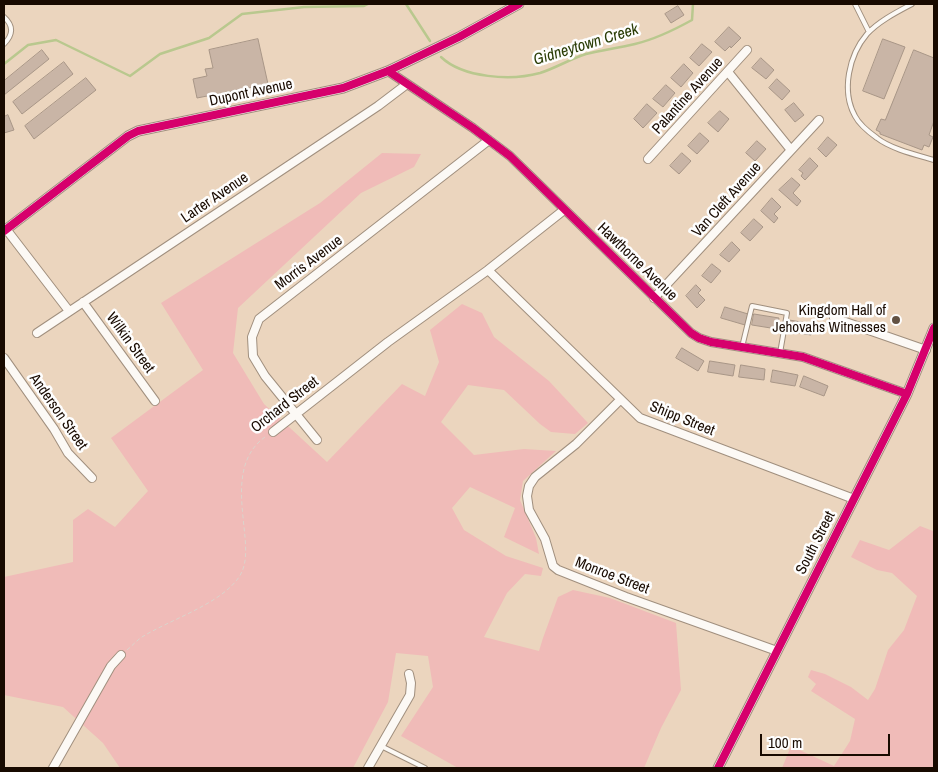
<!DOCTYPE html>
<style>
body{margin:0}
#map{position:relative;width:938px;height:772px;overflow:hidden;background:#ebd5be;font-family:"Archivo Narrow",sans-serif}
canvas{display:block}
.frame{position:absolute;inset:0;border:5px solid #180a00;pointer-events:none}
.scale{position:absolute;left:760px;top:734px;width:130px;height:22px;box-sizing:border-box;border:2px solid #180a00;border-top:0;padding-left:6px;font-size:15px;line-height:18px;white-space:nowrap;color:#180a00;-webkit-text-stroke:4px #fefefe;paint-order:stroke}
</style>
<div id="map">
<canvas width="938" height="772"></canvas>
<div class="frame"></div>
<div class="scale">100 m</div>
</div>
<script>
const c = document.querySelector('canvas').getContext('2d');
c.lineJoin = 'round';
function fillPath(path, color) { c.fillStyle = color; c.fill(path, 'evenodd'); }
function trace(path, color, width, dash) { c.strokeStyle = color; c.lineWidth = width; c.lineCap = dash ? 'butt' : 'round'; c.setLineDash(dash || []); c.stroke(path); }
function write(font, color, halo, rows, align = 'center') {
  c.font = font + ' "Archivo Narrow",sans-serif'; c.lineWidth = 5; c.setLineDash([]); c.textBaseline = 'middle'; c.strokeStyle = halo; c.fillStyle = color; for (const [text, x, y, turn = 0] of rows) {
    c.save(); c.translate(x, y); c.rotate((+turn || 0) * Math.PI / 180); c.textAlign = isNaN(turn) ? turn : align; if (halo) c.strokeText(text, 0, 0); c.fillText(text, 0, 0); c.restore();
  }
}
fillPath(new Path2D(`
 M 382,153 L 421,154 L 414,167 L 361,193 L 238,308 L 233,353 L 264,404 L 327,462 L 402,384 L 425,396 L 439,362 L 430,330 L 462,304 L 482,313 L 494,337 L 549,381 L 588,423 L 575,434 L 551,432 L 540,424 L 504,390 L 468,385 L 441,422 L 474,455 L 524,449 L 556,451 L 523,481 L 520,500 L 536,538 L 539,554 L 504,537 L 515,508 L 470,487 L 452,508 L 464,530 L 506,556 L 543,568 L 541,576 L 525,574 L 507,593 L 484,637 L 539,651 L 543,638 L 558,597 L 573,590 L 610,598 L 676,623 L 681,690 L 661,728 L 644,768 L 458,768 L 401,736 L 433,687 L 428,656 L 396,653 L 388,702 L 353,768 L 120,768 L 103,743 L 63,707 L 4,695 L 4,577 L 73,562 L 73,520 L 88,509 L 115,527 L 148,491 L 111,438 L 203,370 L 161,303 L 320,203 Z
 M 920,526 L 933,531 L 934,529 L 934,768 L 782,768 L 791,746 L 834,766 L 850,741 L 855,719 L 811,691 L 816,684 L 808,677 L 811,670 L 825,674 L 851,687 L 868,700 L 875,689 L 888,650 L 904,630 L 917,596 L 892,573 L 877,570 L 851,557 L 860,540 L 889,550 Z`), '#f0bbb8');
trace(new Path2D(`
 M 406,4 L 430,41
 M 441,57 C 463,78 511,81 540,73 C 556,68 570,59 586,54 C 602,50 619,48 635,44 C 656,39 674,30 692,20 L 693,4
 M 4,64 L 28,45 L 56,40 L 130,76 L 160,54 L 209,38 L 242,14 L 304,7 L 364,6 L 368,4`), '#b9c88e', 2.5);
const building = new Path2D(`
 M 678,6 L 684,15 L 671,23 L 665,14 Z
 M 729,27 L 741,38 L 731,48 L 730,46 L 725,51 L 715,42 Z
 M 258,39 L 268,84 L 197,98 L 193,79 L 207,76 L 205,69 L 213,68 L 209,50 Z
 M 883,39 L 905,47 L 884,99 L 863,91 Z
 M 702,44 L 712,52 L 699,66 L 690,58 Z
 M 42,50 L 49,59 L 4,95 L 4,81 Z
 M 914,50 L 934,58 L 934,121 L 929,135 L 933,137 L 929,147 L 924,145 L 922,150 L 880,134 L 880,132 L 876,130 L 881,119 L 885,120 Z
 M 761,58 L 774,70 L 766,79 L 752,68 Z
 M 64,62 L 73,74 L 22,114 L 13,102 Z
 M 684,64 L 693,73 L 681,87 L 671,78 Z
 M 86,78 L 96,90 L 34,139 L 25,126 Z
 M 777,79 L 790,91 L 782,100 L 769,88 Z
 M 666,85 L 675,93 L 663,107 L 653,99 Z
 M 794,103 L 804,115 L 795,122 L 785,110 Z
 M 647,104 L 657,113 L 643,128 L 634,119 Z
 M 720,111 L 729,119 L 718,132 L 708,123 Z
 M 8,115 L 14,130 L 4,133 L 4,117 Z
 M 700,133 L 709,141 L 697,154 L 688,146 Z
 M 828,137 L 837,145 L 826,157 L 818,149 Z
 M 757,141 L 766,149 L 755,161 L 746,153 Z
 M 682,153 L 691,161 L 679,174 L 670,166 Z
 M 810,158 L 818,166 L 805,180 L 801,176 L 803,173 L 799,170 Z
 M 792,178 L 800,185 L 793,193 L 801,201 L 797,206 L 779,190 Z
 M 772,198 L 781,207 L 774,214 L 778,218 L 774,223 L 761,211 Z
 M 754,219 L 763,227 L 750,241 L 741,233 Z
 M 732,242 L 740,250 L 729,262 L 720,255 Z
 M 712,264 L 721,271 L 711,283 L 702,276 Z
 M 696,285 L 701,290 L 698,293 L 705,300 L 697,308 L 686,296 Z
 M 725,307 L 748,314 L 745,325 L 721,318 Z
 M 754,314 L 779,318 L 777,329 L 752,325 Z
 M 789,320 L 813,324 L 811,335 L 787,331 Z
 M 682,348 L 704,361 L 698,371 L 676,358 Z
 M 710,361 L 735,365 L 733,376 L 708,372 Z
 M 741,365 L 765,369 L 764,380 L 739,377 Z
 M 773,370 L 798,375 L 795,386 L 771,382 Z
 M 804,376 L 828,386 L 824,396 L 800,387 Z`);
fillPath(building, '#c9b5a6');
trace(building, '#a89687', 1);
const service = new Path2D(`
 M 855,4 L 869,32
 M 912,4 C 897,12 879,21 867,34 C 849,55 841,91 855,116 C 859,124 870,133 877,138 C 891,149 917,155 934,160
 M 4,17 C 14,26 13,35 4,44
 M 742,347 L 752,306 L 787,313 L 780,353
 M 381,746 L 425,768`);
const minor = new Path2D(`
 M 388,71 L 473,128 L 510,156 L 691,333 L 699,338 L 711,342 L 803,357 L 907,394
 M 728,72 L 791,150
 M 648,159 L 747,50
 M 6,229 L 69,311
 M 488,270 L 640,418 L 854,499
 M 654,298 L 819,120
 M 83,302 L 155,401
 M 834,318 L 926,350
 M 37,333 L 378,106 L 407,84
 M 4,358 L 54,429 L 68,453 L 92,478
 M 620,400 L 576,444 L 535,477 L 529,486 L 527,496 L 529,510 L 545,539 L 553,566 L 558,570 L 626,597 L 777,651
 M 273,432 L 388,342 L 488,270 L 564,210
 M 317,440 L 265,376 L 253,356 L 252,337 L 259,319 L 489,140
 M 53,768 L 111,666 L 121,655
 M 368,768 L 410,695 L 411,683 L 409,674`);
const tertiary = new Path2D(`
 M 4,231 L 128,136 L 138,131 L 343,88 L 388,71 L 459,37 L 519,4
 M 718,768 L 907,394 L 934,328`);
trace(service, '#a08f7e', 6);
trace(minor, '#a08f7e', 10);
trace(tertiary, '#a08f7e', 11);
trace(new Path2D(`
 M 127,650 C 132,646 136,641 142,637 C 169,620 221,604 239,577 C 247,565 246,551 245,537 C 242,503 233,460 265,437`), '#dbd4cc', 1, [4, 2.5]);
trace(service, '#fcf9f5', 4);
trace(minor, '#fcf9f5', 8);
trace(tertiary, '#fcf9f5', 9);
trace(new Path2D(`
 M 388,71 L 473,128 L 510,156 L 691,333 L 699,338 L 711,342 L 803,357 L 907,394
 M 4,231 L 128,136 L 138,131 L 343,88 L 388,71 L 459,37 L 519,4
 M 718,768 L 907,394 L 934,328`), '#d6006c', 8);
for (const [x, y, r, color] of [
 [896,320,5,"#625142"]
]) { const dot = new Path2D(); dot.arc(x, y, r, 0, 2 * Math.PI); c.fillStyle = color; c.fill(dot); trace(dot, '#fefefe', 2); }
write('15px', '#180a00', '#fefefe', [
 ["Dupont Avenue",251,93,-12],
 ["Palantine Avenue",688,96,-48],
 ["Larter Avenue",215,198,-34],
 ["Van Cleft Avenue",727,200,-48],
 ["Hawthorne Avenue",637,262,44],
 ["Morris Avenue",309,263,-37],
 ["Wilkin Street",130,343,54],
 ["Orchard Street",285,405,-38],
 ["Anderson Street",58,412,55],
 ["Shipp Street",682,419,22],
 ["South Street",816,543,-63],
 ["Monroe Street",612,576,21]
]);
write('15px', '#180a00', '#fefefe', [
 ["Kingdom Hall of",886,311],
 ["Jehovahs Witnesses",886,328]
], 'right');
write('italic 16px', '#293c05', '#fefefe', [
 ["Gidneytown Creek",586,45,-17]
]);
</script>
